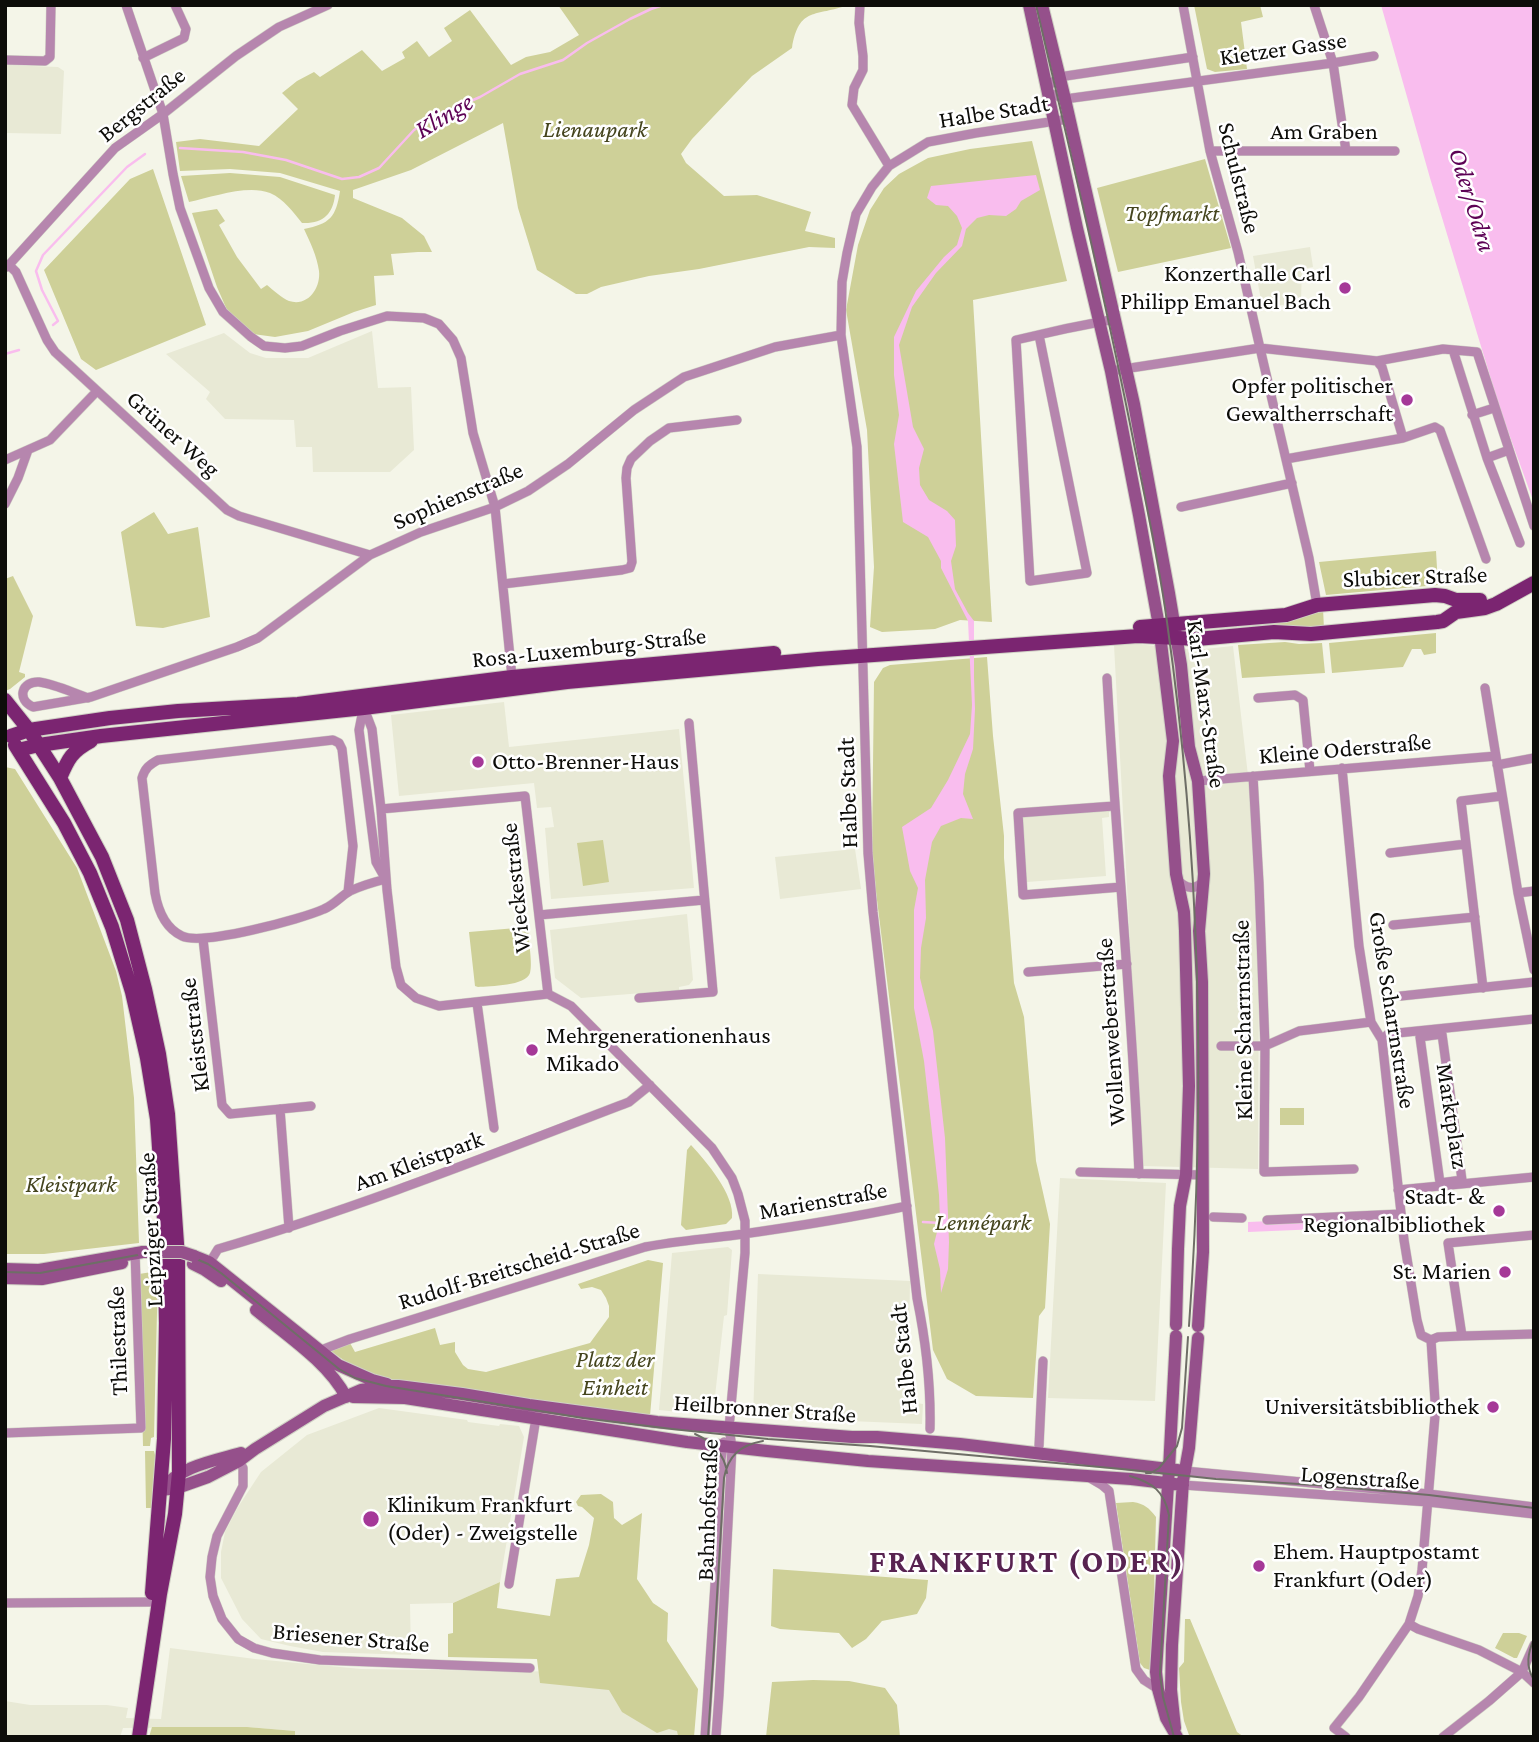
<!DOCTYPE html>
<meta charset="utf-8">
<style>
body{margin:0}
#map{position:relative;width:1539px;height:1742px;overflow:hidden;background:#f4f5e8;font-family:"Crimson Pro",serif}
canvas{display:block}
.frame{position:absolute;inset:0;border:7px solid #0d0d09;pointer-events:none}
</style>
<div id="map">
<canvas width="1539" height="1742"></canvas>
<div class="frame"></div>
</div>
<script>
const c = document.querySelector('canvas').getContext('2d');
c.lineJoin = 'round';
function fillPath(path, color) { c.fillStyle = color; c.fill(path, 'evenodd'); }
function trace(path, color, width, dash) { c.strokeStyle = color; c.lineWidth = width; c.lineCap = dash ? 'butt' : 'round'; c.setLineDash(dash || []); c.stroke(path); }
function write(font, color, halo, rows, align = 'center') {
  c.font = font + ' "Crimson Pro",serif'; c.lineWidth = 5; c.setLineDash([]); c.textBaseline = 'middle'; c.strokeStyle = halo; c.fillStyle = color; for (const [text, x, y, turn = 0] of rows) {
    c.save(); c.translate(x, y); c.rotate((+turn || 0) * Math.PI / 180); c.textAlign = isNaN(turn) ? turn : align; if (halo) c.strokeText(text, 0, 0); c.fillText(text, 0, 0); c.restore();
  }
}
fillPath(new Path2D(`
 M 5,65 L 58,67 L 64,71 L 61,134 L 5,133 Z
 M 1310,247 L 1313,267 L 1302,269 L 1301,300 L 1296,304 L 1262,306 L 1253,256 Z
 M 372,331 L 378,388 L 411,387 L 414,450 L 390,472 L 313,472 L 312,447 L 296,447 L 294,420 L 225,419 L 206,399 L 210,392 L 166,354 L 224,333 L 250,353 L 266,358 L 308,358 Z
 M 1136,644 L 1195,650 L 1233,646 L 1249,784 L 1259,972 L 1258,1169 L 1142,1166 L 1114,645 Z
 M 504,702 L 509,747 L 679,729 L 694,888 L 551,899 L 545,828 L 554,827 L 551,807 L 537,808 L 534,783 L 399,796 L 391,715 Z
 M 1109,811 L 1109,817 L 1102,818 L 1106,876 L 1027,882 L 1022,817 Z
 M 855,849 L 861,889 L 780,899 L 775,857 Z
 M 687,914 L 693,980 L 689,985 L 679,987 L 679,990 L 581,998 L 555,978 L 550,930 Z
 M 1060,1178 L 1166,1183 L 1155,1401 L 1048,1398 Z
 M 728,1247 L 732,1250 L 727,1315 L 724,1316 L 713,1414 L 711,1415 L 659,1410 L 672,1253 Z
 M 758,1274 L 910,1281 L 908,1402 L 923,1404 L 922,1424 L 753,1417 Z
 M 379,1408 L 467,1420 L 468,1422 L 499,1426 L 500,1424 L 519,1426 L 524,1437 L 500,1582 L 453,1603 L 410,1604 L 411,1655 L 323,1652 L 290,1646 L 261,1639 L 242,1619 L 221,1578 L 221,1552 L 225,1532 L 238,1507 L 261,1472 L 307,1435 Z
 M 170,1648 L 255,1659 L 361,1669 L 656,1673 L 679,1712 L 677,1737 L 295,1737 L 295,1731 L 247,1727 L 123,1728 L 120,1737 L 5,1737 L 5,1701 L 30,1705 L 107,1705 L 128,1708 L 126,1718 L 161,1719 Z`), '#e8e9d5');
fillPath(new Path2D(`
 M 558,5 L 848,5 C 816,17 799,6 792,48 L 752,76 L 692,139 L 681,154 L 686,163 L 724,196 L 757,195 L 811,212 L 805,231 L 835,238 L 835,248 L 809,247 L 699,269 L 649,276 L 601,287 L 587,294 L 576,294 L 537,270 L 518,208 L 503,123 L 411,170 L 353,190 L 353,198 L 402,218 L 424,236 L 432,252 L 418,252 L 391,254 L 394,275 L 374,276 L 376,305 L 354,312 L 308,331 L 275,337 L 253,334 L 227,310 L 217,287 L 192,213 L 217,209 L 225,221 L 219,225 L 237,257 L 261,289 L 267,285 C 273,290 282,298 289,301 C 308,307 321,288 319,271 C 317,256 310,242 304,229 C 330,224 336,217 340,191 L 280,173 L 230,169 L 180,171 L 176,142 L 200,139 L 259,146 L 298,109 L 282,93 L 297,81 L 314,72 L 320,77 L 362,50 L 382,71 L 405,58 L 402,52 L 417,41 L 429,57 L 452,41 L 444,28 L 470,10 L 511,65 L 526,57 L 550,52 L 579,35 Z
 M 1194,5 L 1260,5 L 1263,17 L 1241,22 L 1247,69 L 1215,72 L 1207,69 Z
 M 1032,141 L 1067,281 L 973,300 L 992,622 L 960,620 L 935,629 L 882,632 L 870,627 L 874,567 L 867,430 L 846,310 L 858,245 L 870,210 L 884,188 L 899,174 L 928,158 L 970,149 Z
 M 1205,159 L 1231,248 L 1118,272 L 1097,188 Z
 M 153,169 L 206,325 L 96,370 L 81,359 L 44,270 L 130,179 Z
 M 230,173 L 280,177 L 335,195 C 333,214 323,224 302,223 C 293,212 284,199 270,193 C 248,184 212,197 189,202 L 181,176 Z
 M 154,512 L 168,534 L 198,527 L 210,617 L 163,628 L 136,626 L 121,532 Z
 M 1436,551 L 1438,585 L 1326,595 L 1319,562 Z
 M 13,576 L 33,616 L 19,672 L 25,674 L 25,677 L 10,689 L 5,691 L 5,579 Z
 M 1323,608 L 1324,629 L 1262,627 L 1262,625 Z
 M 1436,633 L 1436,653 L 1424,655 L 1421,649 L 1412,649 L 1403,667 L 1332,673 L 1329,643 Z
 M 1285,642 L 1299,644 L 1322,643 L 1325,673 L 1242,678 L 1238,645 Z
 M 987,657 L 993,736 L 1004,836 L 1004,858 L 1014,983 L 1024,1017 L 1036,1161 L 1050,1224 L 1045,1308 L 1039,1316 L 1033,1398 L 976,1396 L 947,1379 L 933,1350 L 876,892 L 872,846 L 874,682 L 883,668 L 890,665 Z
 M 5,767 L 15,769 L 77,868 L 116,971 L 122,996 L 134,1098 L 139,1243 L 44,1254 L 5,1254 Z
 M 603,840 L 609,882 L 583,886 L 577,843 Z
 M 528,927 C 528,937 533,964 530,973 C 526,986 490,986 478,987 L 475,986 L 469,932 Z
 M 1280,1108 L 1304,1108 L 1304,1125 L 1280,1125 Z
 M 691,1145 C 706,1161 735,1195 732,1218 L 726,1224 L 686,1230 L 681,1225 L 687,1150 Z
 M 648,1260 L 663,1263 L 650,1416 L 551,1404 L 393,1380 L 367,1372 L 348,1363 L 329,1350 L 350,1343 L 355,1352 L 435,1328 L 440,1345 L 455,1342 L 455,1352 L 463,1365 L 468,1369 L 486,1372 L 590,1343 L 609,1317 L 609,1306 L 606,1298 L 601,1290 L 592,1287 L 581,1289 L 578,1284 Z
 M 158,1271 L 154,1437 L 151,1438 L 150,1446 L 143,1446 L 139,1274 Z
 M 145,1451 L 154,1451 L 155,1455 L 154,1508 L 146,1508 Z
 M 601,1494 L 613,1502 L 614,1518 L 622,1525 L 642,1513 L 637,1579 L 653,1603 L 668,1613 L 667,1641 L 698,1689 L 694,1737 L 678,1737 L 677,1731 L 669,1729 L 657,1733 L 622,1712 L 609,1690 L 540,1683 L 537,1659 L 448,1657 L 448,1634 L 453,1633 L 453,1603 L 500,1582 L 497,1608 L 550,1616 L 556,1579 L 579,1577 L 589,1545 L 594,1518 L 582,1507 L 578,1506 L 576,1502 L 581,1495 Z
 M 1133,1502 C 1145,1504 1149,1508 1156,1517 L 1152,1666 L 1150,1670 L 1144,1668 L 1140,1663 L 1116,1503 Z
 M 773,1569 L 928,1580 L 926,1598 L 917,1614 L 882,1621 L 866,1639 L 852,1648 L 839,1633 L 780,1629 L 771,1626 Z
 M 1185,1619 L 1190,1619 L 1237,1732 L 1244,1737 L 1190,1737 L 1189,1735 L 1184,1721 L 1181,1702 L 1179,1668 L 1184,1662 Z
 M 1503,1633 L 1519,1633 L 1527,1636 L 1517,1658 L 1514,1658 L 1495,1648 Z
 M 813,1680 L 849,1681 L 885,1688 L 897,1705 L 900,1737 L 766,1737 L 772,1682 Z
 M 152,1727 L 247,1727 L 295,1731 L 295,1737 L 149,1737 Z`), '#ced098');
fillPath(new Path2D(`
 M 1381,5 L 1534,5 L 1534,503 L 1500,409 L 1430,178 Z
 M 1036,175 L 1040,190 L 1021,201 L 1016,209 L 1006,216 L 989,215 L 977,218 L 966,229 L 962,246 L 936,273 L 912,307 L 899,345 L 913,427 L 924,449 L 919,468 L 920,485 L 929,500 L 947,511 L 955,520 L 956,546 L 951,561 L 955,589 L 968,613 L 974,621 L 974,677 L 975,709 L 973,749 L 965,774 L 963,794 L 973,819 L 961,818 L 941,826 L 932,842 L 925,880 L 926,918 L 921,948 L 920,978 L 933,1031 L 945,1138 L 949,1242 L 948,1269 L 941,1293 L 940,1269 L 934,1244 L 940,1220 L 939,1195 L 924,1061 L 914,1008 L 914,910 L 918,888 L 910,871 L 902,827 L 931,808 L 948,780 L 970,734 L 972,705 L 968,621 L 941,568 L 941,561 L 928,537 L 903,522 L 894,444 L 899,415 L 894,375 L 894,337 L 916,291 L 944,257 L 957,245 L 962,228 L 957,216 L 948,206 L 936,205 L 927,198 L 931,186 Z
 M 1390,1216 L 1391,1226 L 1248,1232 L 1248,1222 Z`), '#f9bdee');
trace(new Path2D(`
 M 180,148 L 243,152 L 286,160 L 342,179 L 359,177 L 379,168 L 414,130 L 432,118 L 480,97 L 520,74 L 563,60 L 587,43 L 630,19 L 651,9 L 663,5
 M 53,325 L 58,321 L 42,290 L 36,271 L 43,255 L 127,167 L 145,154
 M 5,354 L 19,350
 M 923,1222 L 940,1223`), '#f9bdee', 2.5);
const street = new Path2D(`
 M 126,5 L 163,114 L 173,174 L 180,208 L 209,288 L 223,312 L 251,337 L 264,346 L 285,348 L 302,346 L 340,331 L 387,316 L 424,318 L 439,324 L 453,340 L 461,358 L 473,433 L 495,507 L 512,677
 M 860,5 L 859,23 L 863,56 L 863,70 L 854,88 L 852,105 L 889,166
 M 1183,5 L 1210,151 L 1238,252 L 1260,348 L 1309,558 L 1317,605
 M 1314,5 L 1333,63 L 1346,151
 M 143,58 L 184,38 L 186,29 L 175,5
 M 5,60 L 45,61 L 50,57 L 51,5
 M 1047,87 L 1059,77 L 1193,57
 M 1049,93 L 1065,99 L 1333,63 L 1374,56
 M 1210,151 L 1395,151
 M 9,265 L 16,272 L 47,340 L 55,352 L 227,510 L 239,516 L 370,555
 M 7,267 L 115,148 L 163,114 L 236,56 L 279,27 L 328,5
 M 1039,335 L 1087,573 L 1030,581 L 1016,340 C 1049,332 1082,325 1115,319
 M 1453,350 L 1487,458 L 1520,543
 M 1377,361 L 1382,367 L 1403,438
 M 1111,371 L 1260,348 L 1377,361 L 1443,349 L 1477,352 L 1534,526
 M 1472,415 L 1494,408
 M 1487,458 L 1509,450
 M 1286,459 L 1403,438 L 1435,427 L 1440,430 L 1486,559
 M 5,460 L 50,440 L 97,391
 M 5,504 L 18,478 L 28,450
 M 1181,507 L 1292,483
 M 503,584 L 622,570 L 630,568 L 632,562 L 626,478 L 627,468 L 631,459 L 650,441 L 669,428 L 737,420
 M 1107,678 C 1116,843 1132,1008 1139,1174
 M 1485,688 L 1518,893 L 1534,970
 M 88,698 C 73,693 55,684 39,682 C 22,681 16,699 33,707 L 91,697 L 237,647 L 258,638 L 370,555 L 421,532 L 495,507 L 528,491 L 568,464 L 634,410 L 684,377 L 775,347 L 841,335
 M 1258,698 L 1295,695 L 1303,700 L 1310,771
 M 364,708 L 372,729 L 381,809 L 387,890 L 396,967 L 401,985 L 416,998 L 439,1006 L 548,994 L 571,1006 L 712,1148 L 732,1178 L 738,1194 L 745,1221 L 745,1253 L 729,1428 L 732,1447 L 719,1695 L 716,1737
 M 363,710 L 359,730 L 376,862 L 385,878
 M 1497,765 L 1534,758
 M 1342,768 L 1359,946 L 1371,1022 L 1382,1040 L 1404,1240 L 1417,1320 L 1421,1335 L 1431,1340
 M 1253,776 L 1259,883 L 1265,1046 L 1264,1172 L 1354,1169
 M 1198,781 L 1496,756
 M 1114,806 L 1018,813 L 1023,895 L 1121,887
 M 381,809 L 525,796 L 548,994
 M 1390,853 L 1466,844
 M 1178,880 C 1186,889 1196,891 1204,880
 M 348,892 L 353,846 L 342,749 L 339,743 L 333,740 L 158,760 C 149,765 145,768 142,778 L 155,893 C 158,910 165,928 182,936 C 202,946 302,919 324,909 C 334,905 341,896 350,891 C 361,886 374,882 386,879
 M 1518,893 L 1534,891
 M 539,915 L 704,900
 M 1393,925 L 1475,917
 M 203,939 L 222,1105 L 230,1114 L 311,1106
 M 1028,972 L 1127,964
 M 1483,988 L 1461,801 L 1502,796
 M 1401,996 L 1534,982
 M 639,998 L 713,992 L 689,723
 M 477,1003 L 494,1128
 M 1442,1034 L 1462,1180 L 1440,1183 L 1420,1037 Z
 M 1382,1040 L 1388,1034 L 1534,1019
 M 1221,1046 L 1265,1046 L 1299,1031 L 1371,1022
 M 280,1109 L 289,1228
 M 1080,1172 L 1203,1175
 M 1398,1190 L 1534,1177
 M 1213,1217 L 1242,1218
 M 1267,1220 L 1401,1214
 M 207,1267 L 218,1249 C 358,1208 493,1154 629,1102 L 650,1085
 M 1462,1336 L 1448,1243 L 1534,1235
 M 1431,1340 L 1438,1337 L 1462,1336 L 1534,1334
 M 316,1352 L 350,1339 L 645,1247 C 675,1241 706,1239 736,1235 C 793,1227 850,1218 907,1206
 M 930,1429 C 931,1385 926,1342 917,1298 L 873,912 L 868,853 L 857,447 L 841,335 L 842,282 L 847,253 L 856,214 L 872,187 L 889,166 L 928,142 L 976,133 L 1069,119
 M 5,1433 L 141,1428 L 135,1252
 M 1039,1446 L 1043,1361
 M 239,1461 L 243,1468 L 243,1486 L 217,1536 L 212,1557 L 210,1577 L 213,1596 L 222,1619 L 238,1639 L 254,1648 L 272,1653 L 320,1660 L 530,1668
 M 1185,1471 L 1429,1494 L 1534,1507
 M 1090,1478 L 1102,1485 L 1109,1491 L 1136,1669 L 1144,1680 L 1158,1689
 M 1183,1485 L 1428,1502 L 1534,1514
 M 509,1584 L 536,1418
 M 5,1603 L 151,1602
 M 1409,1624 L 1418,1629 L 1479,1650 L 1522,1672 L 1534,1683
 M 705,1737 L 715,1584 L 721,1459 L 724,1442
 M 1346,1737 L 1334,1728 L 1359,1697 L 1409,1624 L 1418,1596 L 1422,1570 L 1435,1416 L 1435,1401 L 1431,1340
 M 1443,1737 L 1489,1701 L 1522,1672 L 1534,1645`);
const secondary = new Path2D(`
 M 1029,5 L 1077,228 L 1111,371 L 1139,515 L 1159,626 L 1173,741 L 1169,776 L 1176,874 L 1184,912 L 1185,931 L 1189,1086 L 1186,1175 L 1180,1206 L 1178,1249 L 1176,1325
 M 1042,5 L 1065,99 L 1134,404 L 1169,593 L 1181,665 L 1189,747 L 1198,781 L 1204,874 L 1199,931 L 1202,982 L 1203,1252 L 1198,1326
 M 194,1256 L 209,1262 L 338,1365 L 372,1380 L 387,1384
 M 193,1264 L 205,1270 L 221,1281
 M 5,1269 L 39,1270 L 143,1252
 M 5,1278 L 42,1279 L 122,1263
 M 256,1310 C 286,1335 329,1363 346,1397
 M 1176,1336 L 1169,1469 L 1156,1672 L 1158,1689 L 1166,1718 L 1177,1737
 M 353,1397 L 405,1398 L 687,1442 L 767,1451 L 868,1461 L 1131,1479 L 1183,1485
 M 161,1490 L 177,1488 L 208,1477 L 239,1461 L 255,1449 L 324,1406 L 361,1390 L 386,1386 L 398,1386 L 462,1394 L 529,1405 L 657,1422 L 852,1437 L 877,1437 L 960,1444 L 1185,1471
 M 161,1490 C 180,1466 213,1461 241,1453
 M 1175,1728 L 1171,1690 L 1172,1645 L 1183,1481 L 1189,1448 L 1198,1338`);
const primary = new Path2D(`
 M 1140,627 L 1286,615 L 1317,605 L 1435,595 L 1445,596 L 1456,600 L 1480,600
 M 5,700 L 29,730 L 60,778 L 102,857 L 127,920 L 145,989 L 159,1054 L 168,1114 L 178,1258 L 179,1473 L 175,1514 L 160,1594 L 139,1737
 M 11,736 L 29,730 L 110,718 L 178,711 L 298,704 L 512,677 L 774,653
 M 15,745 L 64,823 L 90,873 L 112,927 L 132,992 L 147,1058 L 157,1119 L 164,1219 L 166,1323 L 164,1439 L 152,1593
 M 18,750 L 39,745 L 101,736 L 364,708 L 567,682 L 818,659 L 1138,636 L 1197,639 L 1274,632 L 1311,634 L 1437,622 L 1443,621 L 1456,612 L 1485,608 L 1496,604 L 1534,583
 M 60,778 C 68,759 72,751 91,741`);
trace(street, '#cfd0c4', 10);
trace(secondary, '#cfd0c4', 14);
trace(primary, '#cfd0c4', 16);
trace(street, '#b686ae', 9);
trace(secondary, '#95508b', 12);
trace(primary, '#7b2571', 14);
trace(new Path2D(`
 M 1036,5 C 1070,151 1105,297 1134,444 C 1146,503 1159,562 1167,622 C 1200,854 1206,1092 1189,1326
 M 5,1272 L 40,1273 L 143,1254 L 163,1253 L 182,1255 L 194,1258 L 208,1264 L 221,1273 L 339,1369 L 355,1378 L 386,1386 L 583,1418 L 672,1429 L 768,1439 L 870,1446 L 1122,1469 L 1216,1479 L 1316,1485 L 1429,1495 L 1534,1508
 M 695,1434 C 711,1441 725,1454 727,1473
 M 1146,1473 L 1151,1473 L 1159,1468 L 1177,1446 L 1182,1428 L 1188,1337
 M 1130,1476 C 1153,1483 1164,1491 1169,1515 L 1160,1674 L 1163,1697 L 1174,1737
 M 1534,1638 C 1528,1653 1525,1666 1534,1680
 M 708,1737 L 713,1664 L 724,1478 C 728,1456 740,1445 763,1441`), '#6e6e66', 2);
const secondaryBridge = new Path2D(`
 M 143,1252 L 182,1252 L 194,1256`);
trace(secondaryBridge, '#cfd0c4', 14, []);
trace(secondaryBridge, '#95508b', 12);
for (const [x, y, r, color] of [
 [1345,288,7,"#a53898"],
 [1407,400,7,"#a53898"],
 [478,762,7,"#a53898"],
 [532,1050,7,"#a53898"],
 [1499,1211,7,"#a53898"],
 [1505,1272,7,"#a53898"],
 [1493,1407,7,"#a53898"],
 [371,1519,9,"#a53898"],
 [1259,1566,7,"#a53898"]
]) { const dot = new Path2D(); dot.arc(x, y, r, 0, 2 * Math.PI); c.fillStyle = color; c.fill(dot); trace(dot, '#fff', 2.5); }
write('24px', '#0d0d09', '#fff', [
 ["Kietzer Gasse",1283,49,-8],
 ["Bergstraße",142,105,-39],
 ["Halbe Stadt",994,112,-9],
 ["Am Graben",1324,132],
 ["Schulstraße",1239,178,76],
 ["Grüner Weg",173,434,42],
 ["Sophienstraße",458,496,-23],
 ["Slubicer Straße",1415,577,-2],
 ["Rosa-Luxemburg-Straße",589,648,-6],
 ["Karl-Marx-Straße",1206,704,82],
 ["Kleine Oderstraße",1345,749,-5],
 ["Halbe Stadt",848,793,-92],
 ["Wieckestraße",516,888,-96],
 ["Große Scharrnstraße",1392,1010,81],
 ["Kleine Scharrnstraße",1243,1020,-91],
 ["Wollenweberstraße",1111,1032,-94],
 ["Kleiststraße",195,1035,-97],
 ["Marktplatz",1452,1116,81],
 ["Am Kleistpark",419,1161,-20],
 ["Marienstraße",823,1201,-10],
 ["Leipziger Straße",151,1230,-93],
 ["Rudolf-Breitscheid-Straße",519,1266,-17],
 ["Thilestraße",118,1341,-92],
 ["Halbe Stadt",904,1359,-96],
 ["Heilbronner Straße",765,1409,4],
 ["Logenstraße",1360,1478,4],
 ["Bahnhofstraße",708,1510,-88],
 ["Briesener Straße",351,1638,5]
]);
write('italic 24px', '#44441d', '#fff', [
 ["Lienaupark",595,130],
 ["Topfmarkt",1172,214],
 ["Kleistpark",71,1185],
 ["Lennépark",983,1223],
 ["Platz der",615,1360],
 ["Einheit",615,1388]
]);
write('24px', '#0d0d09', '#fff', [
 ["Konzerthalle Carl",1331,274],
 ["Philipp Emanuel Bach",1331,302],
 ["Opfer politischer",1393,386],
 ["Gewaltherrschaft",1393,414],
 ["Otto-Brenner-Haus",492,762,"left"],
 ["Mehrgenerationenhaus",546,1036,"left"],
 ["Mikado",546,1064,"left"],
 ["Stadt- &",1485,1197],
 ["Regionalbibliothek",1485,1225],
 ["St. Marien",1491,1272],
 ["Universitätsbibliothek",1479,1407],
 ["Klinikum Frankfurt",387,1505,"left"],
 ["(Oder) - Zweigstelle",387,1533,"left"],
 ["Ehem. Hauptpostamt",1273,1552,"left"],
 ["Frankfurt (Oder)",1273,1580,"left"]
], 'right');
write('italic 26px', '#5d0255', '#fff', [
 ["Klinge",444,116,-31],
 ["Oder/Odra",1472,200,73]
]);
c.letterSpacing = '2px';
write('bold 32px', '#582351', '#fff', [
 ["FRANKFURT (ODER)",1027,1562]
]);
c.letterSpacing = '0px';
</script>
